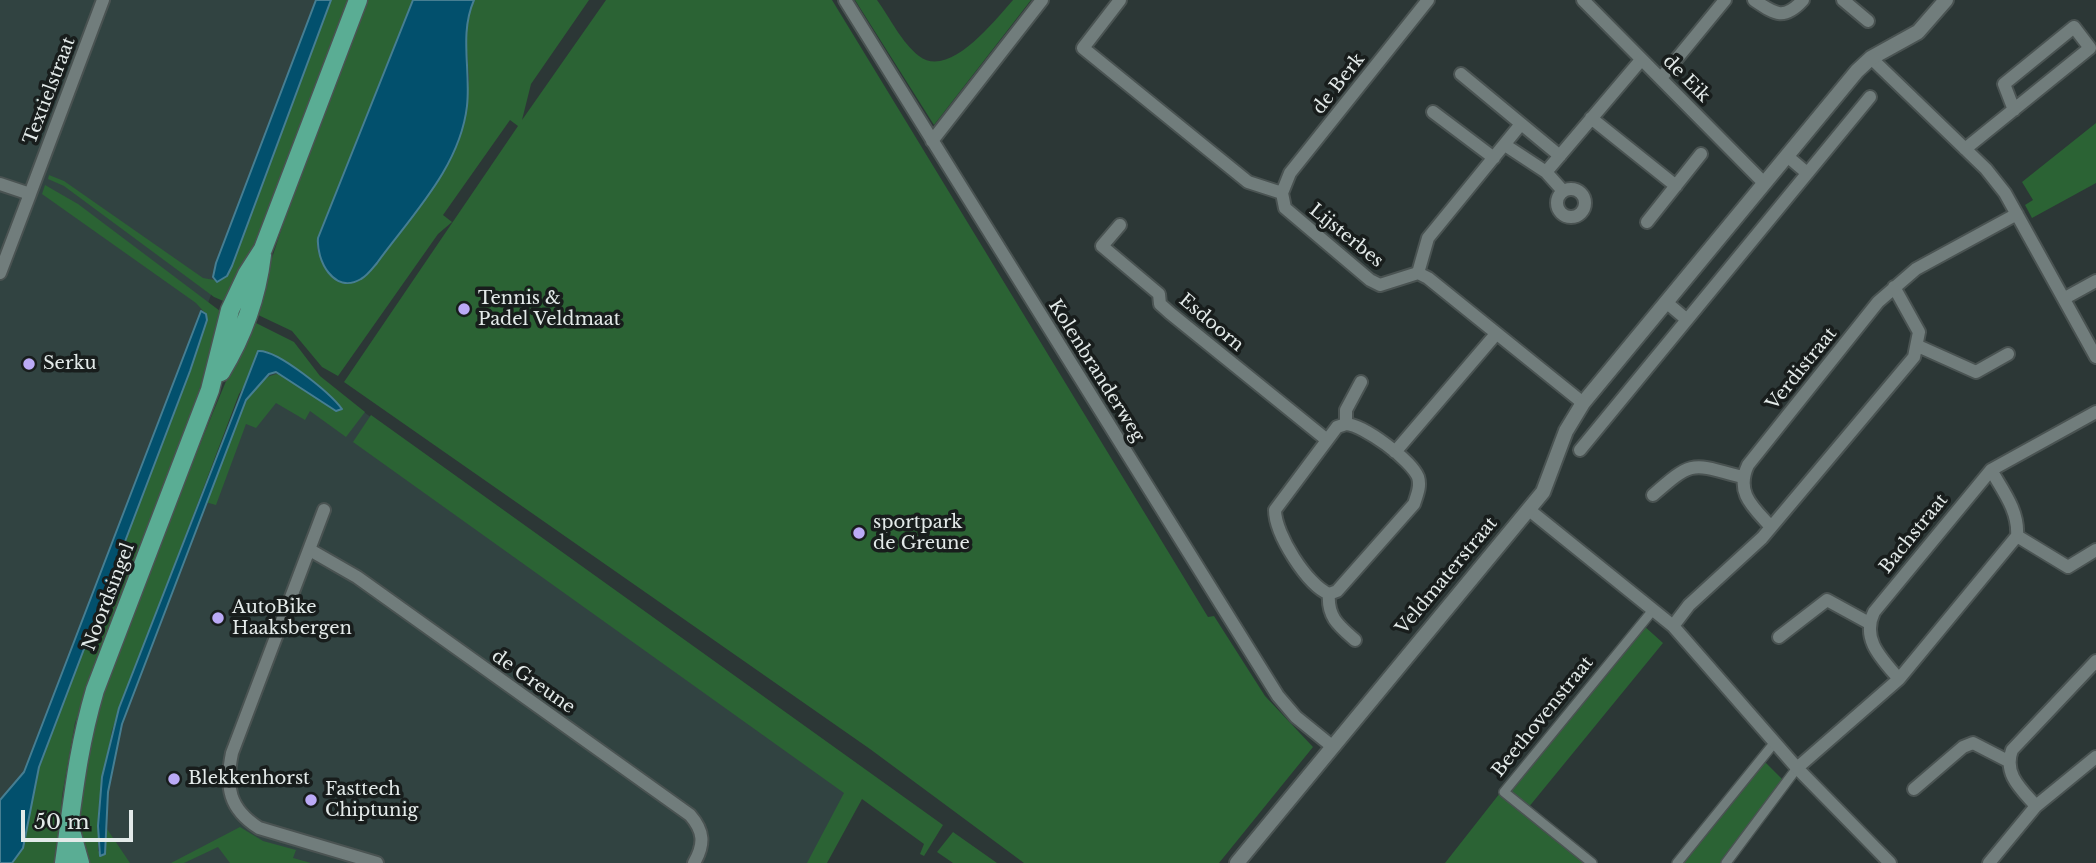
<!DOCTYPE html>
<style>
body{margin:0}
#map{position:relative;width:2096px;height:863px;overflow:hidden;background:#2c3736;font-family:"Libre Baskerville",serif}
canvas{display:block}
.scale{position:absolute;left:21px;top:810px;width:112px;height:32px;box-sizing:border-box;border:4px solid #e3eae9;border-top:0;padding-left:9px;font-size:21px;line-height:24px;white-space:nowrap;color:#e3eae9;-webkit-text-stroke:5px #181d1c;paint-order:stroke}
</style>
<div id="map">
<canvas width="2096" height="863"></canvas>
<div class="scale">50 m</div>
</div>
<script>
const c = document.querySelector('canvas').getContext('2d');
c.lineJoin = 'round';
function fillPath(path, color) { c.fillStyle = color; c.fill(path, 'evenodd'); }
function trace(path, color, width, dash) { c.strokeStyle = color; c.lineWidth = width; c.lineCap = dash ? 'butt' : 'round'; c.setLineDash(dash || []); c.stroke(path); }
function write(font, color, halo, rows, align = 'center') {
  c.font = font + ' "Libre Baskerville",serif'; c.lineWidth = 7; c.setLineDash([]); c.textBaseline = 'middle'; c.strokeStyle = halo; c.fillStyle = color; for (const [text, x, y, turn = 0] of rows) {
    c.save(); c.translate(x, y); c.rotate((+turn || 0) * Math.PI / 180); c.textAlign = isNaN(turn) ? turn : align; if (halo) c.strokeText(text, 0, 0); c.fillText(text, 0, 0); c.restore();
  }
}
fillPath(new Path2D(`
 M 0,0 L 324,0 L 0,846 Z
 M 267,340 L 858,779 L 814,863 L 112,863 L 101,848 L 104,792 L 133,678 Z`), '#314341');
fillPath(new Path2D(`
 M 331,0 L 348,0 L 262,226 L 228,303 L 214,297 L 64,186 L 48,179 L 49,175 L 64,181 L 203,278 L 220,281 L 232,265 Z
 M 368,0 L 413,0 L 318,238 L 317,249 L 327,271 L 462,132 L 469,79 L 465,24 L 474,0 L 589,0 L 531,84 L 522,120 L 606,0 L 832,0 L 1208,617 L 1214,616 L 1265,696 L 1313,747 L 1219,863 L 1024,863 L 870,749 L 344,382 L 518,126 L 510,120 L 443,215 L 452,222 L 438,234 L 338,376 L 322,367 L 292,331 L 254,313 L 289,206 Z
 M 855,0 L 877,0 C 890,18 902,43 919,56 C 949,80 995,20 1013,0 L 1031,0 L 934,125 Z
 M 2096,123 L 2096,183 L 2032,218 L 2025,205 L 2033,200 L 2022,182 Z
 M 45,185 L 78,204 L 224,314 L 190,418 L 75,723 L 62,796 L 58,863 L 12,863 L 23,848 L 39,767 L 207,320 L 206,314 L 196,303 L 42,194 Z
 M 252,321 L 294,342 L 320,376 L 365,412 L 346,437 L 310,411 L 305,420 L 276,403 L 256,428 L 246,424 L 216,505 L 205,502 C 216,474 247,362 285,375 L 336,411 L 342,409 L 323,389 L 266,351 L 239,394 L 112,730 L 99,801 L 98,851 L 105,854 L 107,829 L 130,863 L 83,863 C 69,751 113,669 152,567 C 184,484 216,402 252,321 Z
 M 371,415 L 943,825 L 924,856 L 920,854 L 924,844 L 862,799 L 827,863 L 807,863 L 844,793 L 353,442 Z
 M 1643,625 L 1663,643 L 1528,808 L 1510,791 Z
 M 1763,760 L 1785,782 L 1724,863 L 1680,863 Z
 M 1500,793 L 1584,861 L 1582,863 L 1445,863 Z
 M 240,827 L 263,841 L 296,850 L 293,858 L 311,863 L 230,863 L 218,847 L 184,863 L 171,863 Z
 M 953,832 L 997,863 L 953,863 L 937,852 Z`), '#2b6334');
const water = new Path2D(`
 M 316,0 L 331,0 L 232,266 L 227,276 L 217,282 L 213,277 L 216,263 Z
 M 413,0 L 474,0 C 459,34 471,70 467,106 C 460,167 412,215 377,263 C 372,269 367,276 361,279 C 334,295 316,260 318,238 Z
 M 201,311 L 206,314 L 207,320 L 190,371 L 39,767 L 23,848 L 12,863 L 0,863 L 0,800 L 24,772 Z
 M 258,351 C 277,349 330,393 342,409 L 336,411 L 276,372 L 269,374 L 246,400 L 122,724 L 108,792 L 105,854 L 100,856 L 98,826 L 102,777 L 119,708 Z`);
fillPath(water, '#02506d');
trace(water, '#467e92', 2);
const pedestrian = new Path2D(`
 M 1592,863 L 1504,792 L 1653,610
 M 1677,863 L 1775,742
 M 1726,863 L 1797,768`);
const minor = new Path2D(`
 M 845,0 L 1278,696 L 1296,717 L 1333,747
 M 1120,0 L 1083,48 L 1248,182 L 1282,193
 M 1428,0 L 1290,173 L 1282,193 L 1285,208 L 1370,280 L 1380,285 L 1418,273 L 1428,278 L 1583,403
 M 1583,0 L 1764,183
 M 1754,0 C 1775,14 1784,21 1803,0
 M 1843,0 L 1868,21
 M 1871,58 L 1986,169 L 2005,193 L 2096,357
 M 1461,74 L 1560,156
 M 1661,78 L 1725,0
 M 1433,112 L 1494,158
 M 1591,118 L 1676,186
 M 932,141 L 1042,0
 M 1505,145 L 1546,172 L 1563,191
 M 1965,149 L 2090,48 L 2074,27 L 2004,84 L 2014,110
 M 1787,156 L 1807,173
 M 1546,172 L 1641,60
 M 0,184 L 30,194 L 0,273
 M1557 203a14 14 0 1 1 28 0a14 14 0 1 1-28 0Z
 M 30,194 L 103,0
 M 1647,222 L 1701,154
 M 1120,225 L 1102,246 L 1159,294 L 1160,304 L 1170,313 L 1327,440
 M 1418,273 L 1428,238 L 1521,124
 M 2065,298 L 2096,281
 M 1666,302 L 1686,319
 M 1918,346 L 1976,372 L 2008,354
 M 1346,424 C 1364,425 1411,460 1418,477 C 1421,486 1417,495 1414,504 L 1337,591 L 1329,594 C 1307,585 1275,534 1275,510 L 1337,427 Z
 M 1346,424 L 1346,410 L 1361,382
 M 1580,450 L 1870,97
 M 1395,452 L 1496,334
 M 1653,495 C 1693,460 1691,463 1742,477
 M 1528,509 L 1673,626 L 1797,768 L 1890,863
 M 324,510 L 232,753 C 225,787 229,809 259,828 L 377,863
 M 1771,527 C 1753,507 1735,493 1748,465 L 1878,302 L 1916,269 L 2017,214
 M 2017,536 L 2068,567 L 2096,550
 M 310,550 L 357,577 L 690,815 C 704,831 705,844 694,863
 M 1329,594 C 1327,617 1339,626 1355,640
 M 1673,626 L 1689,605 L 1762,538 L 1914,357 L 1919,332 L 1894,287
 M 1779,637 L 1827,600 L 1869,623
 M 1899,679 C 1881,658 1861,639 1874,612 L 1991,470 L 2096,412
 M 1797,768 L 1899,679 L 2017,536 C 2019,511 2003,491 1991,470
 M 1914,789 L 1963,747 L 1973,743 L 2008,761
 M 2036,806 C 2021,789 2003,774 2012,750 L 2096,661
 M 1989,863 L 2036,806 L 2096,757`);
const tertiary = new Path2D(`
 M 1237,863 L 1543,492 L 1566,431 L 1583,403 L 1857,71 L 1871,58 L 1918,32 L 1946,0`);
const primary = new Path2D(`
 M 221,372 C 243,336 257,297 262,255
 M 71,831 L 80,863
 M 64,863 C 73,800 77,751 95,690 L 210,390 L 230,310 L 247,274 L 263,249 L 358,0`);
trace(pedestrian, '#4a5352', 12);
trace(minor, '#4a5352', 16);
trace(tertiary, '#4a5352', 18);
trace(primary, '#4a5352', 21);
trace(pedestrian, '#717d7c', 9);
trace(minor, '#717d7c', 12);
trace(tertiary, '#717d7c', 14);
trace(primary, '#5aad94', 18);
for (const [x, y, r, color] of [
 [464,309,7,"#bbaaf6"],
 [29,364,7,"#bbaaf6"],
 [859,533,7,"#bbaaf6"],
 [218,618,7,"#bbaaf6"],
 [174,779,7,"#bbaaf6"],
 [311,800,7,"#bbaaf6"]
]) { const dot = new Path2D(); dot.arc(x, y, r, 0, 2 * Math.PI); c.fillStyle = color; c.fill(dot); trace(dot, '#181d1c', 2.5); }
write('18px', '#e3eae9', '#181d1c', [
 ["de Eik",1686,79,45],
 ["de Berk",1339,84,-52],
 ["Textielstraat",50,91,-69],
 ["Lijsterbes",1346,236,39],
 ["Esdoorn",1211,323,40],
 ["Verdistraat",1802,369,-51],
 ["Kolenbranderweg",1096,371,58],
 ["Bachstraat",1914,534,-51],
 ["Veldmaterstraat",1447,576,-50],
 ["Noordsingel",109,597,-69],
 ["de Greune",533,682,35],
 ["Beethovenstraat",1543,717,-51]
]);
write('18px', '#e3eae9', '#181d1c', [
 ["Tennis &",478,299],
 ["Padel Veldmaat",478,320],
 ["Serku",43,364],
 ["sportpark",873,523],
 ["de Greune",873,544],
 ["AutoBike",232,608],
 ["Haaksbergen",232,629],
 ["Blekkenhorst",188,779],
 ["Fasttech",325,790],
 ["Chiptunig",325,811]
], 'left');
</script>
